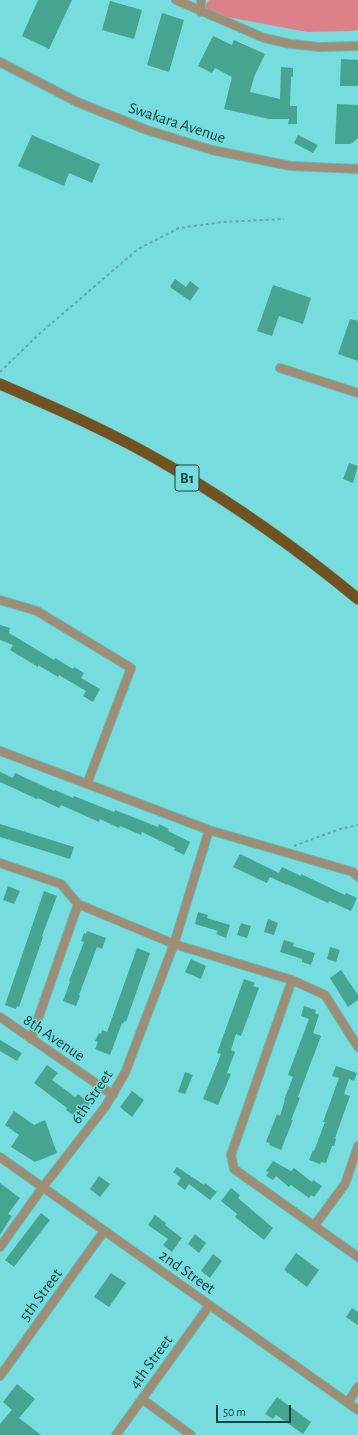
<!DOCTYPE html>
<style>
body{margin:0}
#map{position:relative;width:358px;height:1435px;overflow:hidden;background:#76dcde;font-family:"Alegreya Sans",sans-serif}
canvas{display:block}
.scale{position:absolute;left:216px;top:1405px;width:75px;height:18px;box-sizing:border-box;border:2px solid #164243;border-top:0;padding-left:5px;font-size:12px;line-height:14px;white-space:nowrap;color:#164243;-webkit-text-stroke:3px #76dcde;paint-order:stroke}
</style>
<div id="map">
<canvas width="358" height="1435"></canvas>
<div class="scale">50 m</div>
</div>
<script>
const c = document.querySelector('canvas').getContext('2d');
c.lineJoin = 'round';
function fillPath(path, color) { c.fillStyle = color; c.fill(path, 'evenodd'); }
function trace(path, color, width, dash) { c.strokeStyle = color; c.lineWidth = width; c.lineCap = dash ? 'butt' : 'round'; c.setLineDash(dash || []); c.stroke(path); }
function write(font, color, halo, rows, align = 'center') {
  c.font = font + ' "Alegreya Sans",sans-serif'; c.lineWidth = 3; c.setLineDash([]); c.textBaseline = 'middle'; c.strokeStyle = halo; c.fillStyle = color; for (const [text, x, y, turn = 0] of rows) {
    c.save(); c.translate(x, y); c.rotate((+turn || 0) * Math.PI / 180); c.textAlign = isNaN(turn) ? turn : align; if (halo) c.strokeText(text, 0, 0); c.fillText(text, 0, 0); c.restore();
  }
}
fillPath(new Path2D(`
 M 209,0 L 358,0 L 358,30 L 352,31 L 307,32 L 201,12 Z`), '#dc8187');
fillPath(new Path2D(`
 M 38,0 L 72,0 L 49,49 L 22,36 Z
 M 110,1 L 142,10 L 134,39 L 102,30 Z
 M 162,13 L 184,20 L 169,72 L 147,65 Z
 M 213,36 L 232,45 L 234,40 L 265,54 L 254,77 L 250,92 L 280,99 L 281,67 L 293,68 L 293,77 L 291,76 L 290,106 L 297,106 L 297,124 L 288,124 L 289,119 L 269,119 L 224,109 L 232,77 L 215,68 L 212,73 L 198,66 Z
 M 341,59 L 358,60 L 358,86 L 340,86 Z
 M 337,104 L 358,105 L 358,138 L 351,144 L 335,144 Z
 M 32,135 L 100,164 L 92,183 L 69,173 L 64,186 L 18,166 Z
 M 298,135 L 318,145 L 313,153 L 294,143 Z
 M 175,279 L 186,287 L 190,281 L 199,288 L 190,301 L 170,287 Z
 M 273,285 L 311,298 L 303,324 L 279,316 L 272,336 L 257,331 Z
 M 350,319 L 358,321 L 358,361 L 338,354 Z
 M 349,463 L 358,466 L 353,483 L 343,479 Z
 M 0,625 L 10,628 L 9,633 L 54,660 L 55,658 L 73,669 L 74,667 L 84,673 L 81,678 L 100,689 L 93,702 L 83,696 L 86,691 L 59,675 L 58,677 L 38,665 L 38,667 L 10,650 L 13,645 L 0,640 Z
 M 0,772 L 13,778 L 15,773 L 54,791 L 55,790 L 73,798 L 74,796 L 114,812 L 115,810 L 158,827 L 159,824 L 169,829 L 168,831 L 190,842 L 184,855 L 174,850 L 175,848 L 142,832 L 141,835 L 120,826 L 119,828 L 100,819 L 99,822 L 61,805 L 59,808 L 38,798 L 37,799 L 0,782 Z
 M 0,824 L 74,847 L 70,859 L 0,837 Z
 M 240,854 L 279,873 L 282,867 L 301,876 L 301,874 L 345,895 L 346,893 L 357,898 L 351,911 L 329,901 L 328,903 L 287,884 L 287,885 L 270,877 L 267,883 L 233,867 Z
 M 8,886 L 20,891 L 14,904 L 3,900 Z
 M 44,891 L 57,896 L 42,936 L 43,937 L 19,1007 L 17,1006 L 16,1009 L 5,1005 Z
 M 198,912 L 208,915 L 207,918 L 230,925 L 226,938 L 216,934 L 218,931 L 195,924 Z
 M 268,919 L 278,923 L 274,935 L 264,932 Z
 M 241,923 L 251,926 L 247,938 L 237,935 Z
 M 87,931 L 106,938 L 102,949 L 97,947 L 79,995 L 80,996 L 76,1006 L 63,1001 L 70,982 L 69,981 L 84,942 L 81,941 L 84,933 L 86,934 Z
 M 284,940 L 294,943 L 293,946 L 315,953 L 311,965 L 302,962 L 302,959 L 280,952 Z
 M 330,947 L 340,950 L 336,962 L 327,959 Z
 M 137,948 L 150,953 L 126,1022 L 124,1021 L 123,1024 L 122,1023 L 110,1055 L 95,1049 L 98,1042 L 95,1041 L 99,1033 L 101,1034 L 102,1030 L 107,1032 Z
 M 191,959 L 206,966 L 201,979 L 185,972 Z
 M 341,970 L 358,995 L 358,1000 L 348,1007 L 330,978 Z
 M 244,979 L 255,983 L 253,986 L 259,988 L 241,1036 L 236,1034 L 231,1050 L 235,1052 L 227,1073 L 231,1074 L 218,1105 L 203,1099 L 221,1054 L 217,1053 Z
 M 304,1006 L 316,1010 L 315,1013 L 319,1015 L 313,1033 L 321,1036 L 298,1097 L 300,1098 L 291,1120 L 293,1120 L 281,1150 L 269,1145 L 270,1143 L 266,1142 L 277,1114 L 280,1116 L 285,1100 L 284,1100 L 293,1077 L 288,1075 L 309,1019 L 301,1016 Z
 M 0,1040 L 22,1053 L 17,1061 L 0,1051 Z
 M 47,1065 L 58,1073 L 52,1080 L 75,1097 L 78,1094 L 90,1103 L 78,1119 L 66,1110 L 67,1108 L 34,1083 Z
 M 336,1066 L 357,1073 L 354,1081 L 349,1079 L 344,1094 L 350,1096 L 335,1138 L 336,1139 L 334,1146 L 332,1146 L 326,1163 L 321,1162 L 320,1164 L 309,1160 L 313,1150 L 314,1151 L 325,1122 L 323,1122 L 339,1078 L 332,1076 Z
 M 185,1072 L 193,1075 L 185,1094 L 178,1092 Z
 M 132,1091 L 144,1100 L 132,1117 L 120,1107 Z
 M 14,1111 L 34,1125 L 45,1120 L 57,1153 L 35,1162 L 11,1147 L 19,1135 L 5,1125 Z
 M 273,1161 L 291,1171 L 294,1168 L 312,1182 L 313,1180 L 322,1186 L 314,1197 L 311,1195 L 309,1198 L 291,1185 L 289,1187 L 276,1176 L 273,1180 L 266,1176 L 269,1172 L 266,1171 Z
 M 177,1167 L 204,1185 L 205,1183 L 217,1192 L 210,1200 L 189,1184 L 185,1190 L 177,1184 L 181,1178 L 173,1172 Z
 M 99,1176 L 110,1184 L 100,1197 L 90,1189 Z
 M 0,1183 L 20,1198 L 8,1214 L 12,1216 L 0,1235 Z
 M 231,1188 L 240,1195 L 238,1198 L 273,1228 L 264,1240 L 235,1217 L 237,1214 L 221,1201 Z
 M 41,1213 L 50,1220 L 14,1267 L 5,1260 Z
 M 155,1215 L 166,1223 L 165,1225 L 182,1238 L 172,1252 L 163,1245 L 168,1239 L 148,1225 Z
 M 195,1234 L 206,1243 L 199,1253 L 188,1244 Z
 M 296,1253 L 319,1270 L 307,1287 L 284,1270 Z
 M 213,1254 L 222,1261 L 210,1278 L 201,1271 Z
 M 111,1273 L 126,1283 L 109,1307 L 94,1297 Z
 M 352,1308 L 358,1312 L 358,1325 L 346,1317 Z
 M 17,1384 L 35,1399 L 19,1418 L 41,1435 L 0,1435 L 0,1424 L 12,1410 L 3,1402 Z
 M 277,1397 L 311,1422 L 303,1434 L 276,1415 L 273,1419 L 265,1414 Z`), '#46a590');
const minor = new Path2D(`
 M 176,0 L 264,38 L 291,44 L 319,47 L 358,46
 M 201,0 L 201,12
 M 280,368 L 358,393
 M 0,600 L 37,611 L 131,668 L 87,784
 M 0,751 L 209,830 L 353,872 L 358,877
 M 0,863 L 61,884 L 78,904 L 174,944 L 292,980 L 325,995 L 358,1047
 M 292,980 L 231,1155 L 234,1169 L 358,1257
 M 0,1017 L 113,1095
 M 31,1039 L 78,904
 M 0,1157 L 358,1410
 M 314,1226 L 345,1184 L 358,1146
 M 0,1247 L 42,1188 L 105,1107 L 125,1073 L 174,944 L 209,830
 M 0,1376 L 104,1231
 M 142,1399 L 191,1435
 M 348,1402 L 358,1387
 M 116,1435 L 209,1306`);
const tertiary = new Path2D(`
 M 0,62 L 77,102 L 147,130 L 212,150 L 291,166 L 358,169`);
const trunk = new Path2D(`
 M 0,384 C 58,409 115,434 169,466 C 235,505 299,550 358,599`);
trace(minor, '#61babc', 10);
trace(tertiary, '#61babc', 10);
trace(trunk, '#61babc', 12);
trace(new Path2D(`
 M 0,372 L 38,335 L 138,249 L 179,228 L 223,222 L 284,219
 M 294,846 L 340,829 L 358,825`), '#59adaf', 2, [3, 3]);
trace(minor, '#a08d73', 8);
trace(tertiary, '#a08d73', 8);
trace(trunk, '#72521f', 11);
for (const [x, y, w] of [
 [187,478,24]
]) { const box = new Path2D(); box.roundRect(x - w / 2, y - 13, w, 26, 3); c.fillStyle = '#76dcde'; c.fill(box); trace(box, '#164243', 1); }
write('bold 15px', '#164243', null, [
 ["B1",187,478]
]);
write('16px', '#164243', '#76dcde', [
 ["Swakara Avenue",177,123,18],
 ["8th Avenue",54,1038,34],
 ["6th Street",92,1097,-56],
 ["2nd Street",187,1272,35],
 ["5th Street",41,1295,-54],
 ["4th Street",151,1362,-54]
]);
</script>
